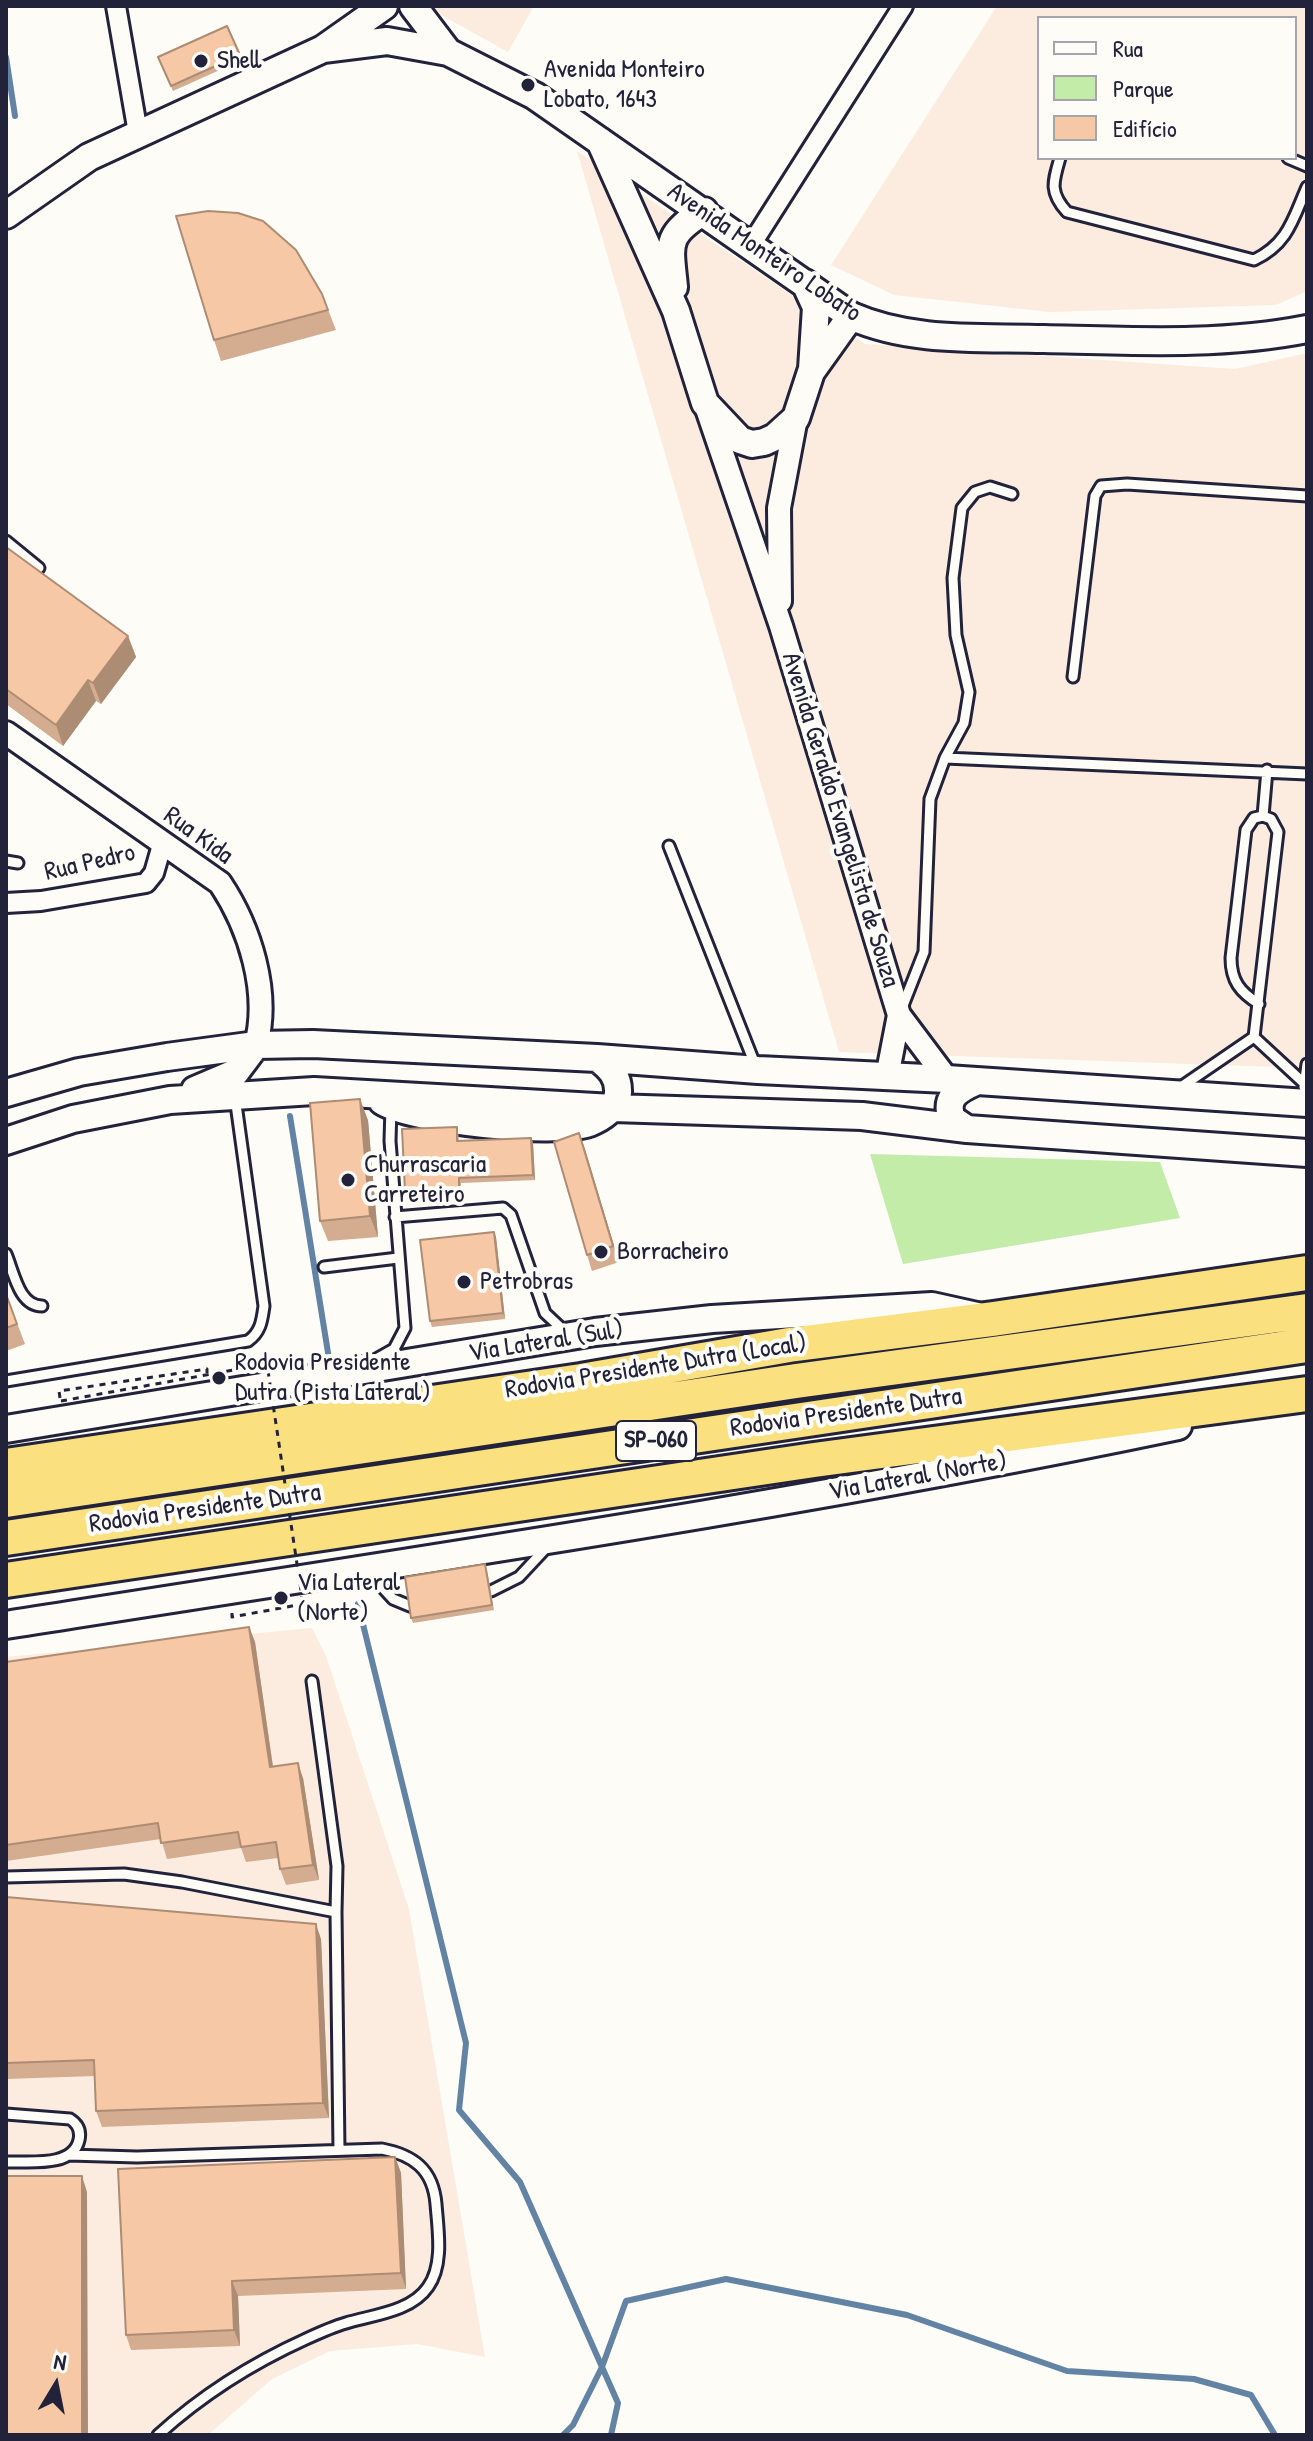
<!DOCTYPE html>
<meta charset="utf-8">
<style>
body{margin:0}
#map{position:relative;width:1313px;height:2441px;overflow:hidden;background:#fdfcf7;font-family:"Patrick Hand",sans-serif}
canvas{display:block}
.frame{position:absolute;inset:0;border:8px solid #22223b;pointer-events:none}
.legend{position:absolute;left:1037px;top:16px;width:260px;height:144px;box-sizing:border-box;background:#fdfcf7;border:2px solid #a5a5ac;margin:0;padding:10px 14px;list-style:none;font-size:24px;color:#22223b}
.legend li{display:flex;align-items:center;gap:16px;height:40px}
.legend b{width:40px;border:2px solid #a5a5ac}
.north{position:absolute;left:16px;top:2345px;width:80px;height:80px;-webkit-text-stroke:6px #fdfcf7;paint-order:stroke;rotate:10deg;font-size:22px;font-weight:700;line-height:32px;text-align:center;color:#22223b}
.north::after{content:'';display:block;margin:auto;width:28px;height:36px;background:#22223b;clip-path:polygon(50% 0,100% 100%,50% 72%,0 100%)}
</style>
<div id="map">
<canvas width="1313" height="2441"></canvas>
<div class="frame"></div>
<ul class="legend">
<li><b style="height:10px;background:#fdfcf7"></b>Rua</li>
<li><b style="height:22px;background:#c2eca8"></b>Parque</li>
<li><b style="height:22px;background:#f7c8a6"></b>Edifício</li>
</ul>
<div class="north">N</div>
</div>
<script>
const c = document.querySelector('canvas').getContext('2d');
c.lineJoin = 'round';
function fillPath(path, color) { c.fillStyle = color; c.fill(path, 'evenodd'); }
function trace(path, color, width, dash) { c.strokeStyle = color; c.lineWidth = width; c.lineCap = dash ? 'butt' : 'round'; c.setLineDash(dash || []); c.stroke(path); }
function write(font, color, halo, rows, align = 'center') {
  c.font = font + ' "Patrick Hand",sans-serif'; c.lineWidth = 8; c.setLineDash([]); c.textBaseline = 'middle'; c.strokeStyle = halo; c.fillStyle = color; for (const [text, x, y, turn = 0] of rows) {
    c.save(); c.translate(x, y); c.rotate((+turn || 0) * Math.PI / 180); c.textAlign = isNaN(turn) ? turn : align; if (halo) c.strokeText(text, 0, 0); c.fillText(text, 0, 0); c.restore();
  }
}
fillPath(new Path2D(`
 M 437,6 L 534,6 L 508,52 L 434,11 Z
 M 997,6 L 1307,6 L 1307,291 L 1276,305 L 1050,312 L 894,295 L 831,265 ZM 1039,18 L 1295,18 L 1295,158 L 1039,158 Z
 M 577,151 L 865,344 L 1235,369 L 1307,353 L 1307,1068 L 839,1052 Z
 M 312,1628 L 326,1656 L 409,1909 L 485,2357 L 417,2344 L 330,2351 L 272,2379 L 208,2435 L 6,2435 L 6,1657 Z`), '#fbecdf');
fillPath(new Path2D(`
 M 870,1154 L 1160,1162 L 1180,1218 L 903,1264 Z`), '#c2eca8');
trace(new Path2D(`
 M 6,57 L 15,116
 M 290,1116 L 329,1359
 M 358,1604 L 466,2043 L 459,2110 L 520,2182 L 602,2367 L 573,2425 L 563,2435
 M 611,2435 L 618,2403 L 602,2367 L 626,2301 L 726,2279 L 907,2315 L 1067,2371 L 1194,2379 L 1251,2395 L 1275,2435`), '#6383a5', 6);
const service = new Path2D(`
 M 1060,158 C 1053,182 1049,192 1067,212 L 1254,260 C 1288,244 1293,219 1307,187
 M 1288,158 L 1307,166
 M 6,541 L 39,568
 M 1073,677 L 1095,496 L 1101,486 L 1127,484 L 1307,496
 M 945,758 L 1307,774
 M 1263,816 L 1267,770
 M 669,846 L 756,1067
 M 6,861 L 18,863
 M 1259,1004 C 1240,992 1231,981 1231,958 L 1246,830 L 1254,818 L 1263,816 L 1271,819 L 1278,832 L 1254,1037 L 1307,1086
 M 902,1008 L 924,952 L 930,799 L 945,758 L 964,723 L 969,692 L 956,635 L 953,578 L 962,508 L 975,492 L 990,487 L 1012,494
 M 1304,1087 L 1307,1064
 M 1178,1089 L 1254,1037
 M 395,1217 L 503,1208 L 511,1215 L 545,1313 L 561,1328 L 569,1329
 M 6,1254 C 14,1273 19,1306 42,1306
 M 324,1267 L 398,1258
 M 378,1358 L 394,1349 L 405,1328 L 390,1141 L 391,1107
 M 6,1381 L 248,1341 C 261,1332 262,1320 264,1306 L 235,1097
 M 370,1574 L 393,1599 L 410,1606
 M 491,1591 L 519,1577 L 547,1547
 M 312,1681 L 337,1866 L 336,1912
 M 6,1877 L 124,1874 L 182,1882 L 336,1912 L 339,2150
 M 6,2114 L 70,2119 C 78,2124 81,2131 79,2140 C 73,2168 28,2161 6,2162
 M 69,2155 L 137,2157 L 382,2149 C 413,2155 433,2169 436,2204 C 438,2230 444,2265 428,2287 C 411,2312 372,2315 346,2323 C 332,2327 319,2333 306,2339 C 253,2363 202,2395 158,2435`);
const minor = new Path2D(`
 M 116,6 L 138,133
 M 751,245 L 903,6
 M 6,903 L 41,901 L 146,883 L 154,873 L 162,845`);
const tertiary = new Path2D(`
 M 706,406 L 781,626 L 899,1015 L 947,1079
 M 780,601 L 779,508 L 796,418
 M 6,733 L 220,883 C 250,928 270,992 256,1045
 M 887,1077 L 899,1015`);
const secondary = new Path2D(`
 M 413,6 L 448,52
 M 323,49 L 387,41 L 448,52 L 535,96 L 851,316 C 912,343 980,337 1044,339 C 1132,341 1221,346 1307,329
 M 600,141 L 676,311 L 705,403 L 740,440 L 752,444 L 764,442 L 775,437 L 796,418 L 811,372 L 851,316
 M 6,215 L 89,157 L 323,49 L 384,6
 M 805,283 L 816,307 L 812,369
 M 674,287 C 670,244 664,236 704,211
 M 195,1090 L 235,1073 L 256,1045
 M 6,1093 L 79,1072 L 167,1057 L 256,1045 L 313,1044 L 597,1058 L 758,1070 L 947,1079 L 1307,1103
 M 382,1101 C 413,1121 555,1135 589,1123 C 602,1118 617,1108 618,1093 C 619,1077 610,1067 597,1058
 M 967,1129 L 952,1119 C 944,1098 957,1090 975,1082
 M 6,1141 L 73,1119 L 170,1100 L 314,1091 L 613,1108 L 862,1116 L 967,1129 L 1307,1153
 M 6,1429 L 595,1332 L 712,1319 L 932,1306 L 977,1316
 M 6,1625 C 398,1563 790,1507 1178,1426`);
const motorway = new Path2D(`
 M 6,1466 L 581,1381 L 789,1345 L 993,1319 L 1307,1273
 M 6,1500 L 796,1381 L 1307,1311
 M 6,1538 L 1307,1345
 M 6,1580 L 814,1460 L 1307,1394`);
trace(service, '#22223b', 15);
trace(minor, '#22223b', 24);
trace(tertiary, '#22223b', 28);
trace(secondary, '#22223b', 32);
trace(motorway, '#22223b', 40);
trace(new Path2D(`
 M 60,1398 L 59,1391 L 207,1369 L 207,1373
 M 232,1613 L 232,1617 L 303,1604`), '#22223b', 3, [6, 6]);
trace(service, '#fdfcf7', 9);
trace(minor, '#fdfcf7', 18);
trace(tertiary, '#fdfcf7', 22);
trace(secondary, '#fdfcf7', 26);
trace(motorway, '#fbe080', 34);
trace(new Path2D(`
 M 61,1401 L 267,1364 L 303,1604`), '#22223b', 3, [6, 6]);
fillPath(new Path2D(`
 M 227,26 L 242,60 L 173,91 L 158,57 Z
 M 322,294 L 336,330 L 221,361 L 214,340 Z
 M 6,547 L 128,636 L 136,657 L 101,704 L 96,701 L 63,746 L 6,704 Z
 M 368,1120 L 378,1237 L 328,1241 L 320,1221 Z
 M 458,1132 L 459,1141 L 531,1138 L 533,1143 L 535,1180 L 461,1183 L 461,1195 L 407,1197 L 405,1192 Z
 M 579,1133 L 619,1262 L 592,1271 L 587,1255 Z
 M 494,1232 L 496,1237 L 505,1319 L 432,1327 L 430,1321 Z
 M 6,1294 L 25,1344 L 6,1351 Z
 M 487,1570 L 494,1610 L 413,1623 L 411,1618 Z
 M 249,1627 L 255,1642 L 273,1766 L 303,1778 L 319,1880 L 286,1885 L 280,1869 L 278,1858 L 246,1862 L 241,1848 L 167,1859 L 161,1839 L 6,1861 L 6,1662 Z
 M 6,1897 L 321,1939 L 329,2118 L 102,2127 L 96,2111 L 95,2076 L 6,2079 Z
 M 395,2157 L 401,2173 L 406,2289 L 238,2296 L 240,2346 L 131,2350 L 126,2335 Z`), '#d4ac8f');
fillPath(new Path2D(`
 M 128,636 L 136,657 L 101,704 L 93,683 Z
 M 88,680 L 96,701 L 63,746 L 56,725 Z
 M 360,1099 L 368,1120 L 378,1237 L 370,1216 Z
 M 579,1133 L 585,1149 L 619,1262 L 613,1246 Z
 M 531,1138 L 533,1143 L 535,1180 L 533,1175 Z
 M 494,1232 L 496,1237 L 505,1319 L 503,1313 Z
 M 249,1627 L 255,1642 L 275,1782 L 270,1767 Z
 M 298,1763 L 303,1778 L 319,1880 L 313,1865 Z
 M 316,1924 L 321,1939 L 329,2118 L 323,2103 Z
 M 395,2157 L 401,2173 L 406,2289 L 401,2273 Z
 M 82,2176 L 87,2192 L 88,2435 L 82,2435 Z
 M 232,2281 L 238,2296 L 240,2346 L 234,2330 Z`), '#ad8c74');
const building = new Path2D(`
 M 227,26 L 240,55 L 171,86 L 158,57 Z
 M 208,211 L 238,213 L 263,221 L 296,250 L 322,294 L 328,310 L 214,340 L 176,216 Z
 M 6,547 L 128,636 L 93,683 L 88,680 L 56,725 L 6,689 Z
 M 360,1099 L 370,1216 L 320,1221 L 310,1103 Z
 M 457,1127 L 457,1141 L 531,1138 L 533,1175 L 459,1178 L 459,1190 L 405,1192 L 402,1129 Z
 M 579,1133 L 613,1246 L 587,1255 L 554,1142 Z
 M 494,1232 L 503,1313 L 430,1321 L 420,1240 Z
 M 6,1294 L 17,1324 L 6,1328 Z
 M 485,1564 L 492,1605 L 411,1618 L 405,1577 Z
 M 249,1627 L 270,1767 L 298,1763 L 313,1865 L 280,1869 L 276,1842 L 241,1847 L 238,1832 L 161,1843 L 158,1823 L 6,1845 L 6,1662 Z
 M 6,1897 L 316,1924 L 323,2103 L 96,2111 L 94,2060 L 6,2063 Z
 M 395,2157 L 401,2273 L 232,2281 L 234,2330 L 126,2335 L 118,2169 Z
 M 6,2176 L 82,2176 L 82,2435 L 6,2435 Z`);
fillPath(building, '#f7c8a6');
trace(building, '#ad8c74', 2);
for (const [x, y, r, color] of [
 [201,61,8,"#22223b"],
 [528,85,8,"#22223b"],
 [348,1180,8,"#22223b"],
 [601,1252,8,"#22223b"],
 [464,1282,8,"#22223b"],
 [219,1378,8,"#22223b"],
 [281,1598,8,"#22223b"]
]) { const dot = new Path2D(); dot.arc(x, y, r, 0, 2 * Math.PI); c.fillStyle = color; c.fill(dot); trace(dot, '#fdfcf7', 3); }
for (const [x, y, w] of [
 [656,1441,80]
]) { const box = new Path2D(); box.roundRect(x - w / 2, y - 20, w, 40, 6); c.fillStyle = '#fdfcf7'; c.fill(box); trace(box, '#22223b', 2); }
write('bold 24px', '#22223b', null, [
 ["SP-060",656,1441]
]);
write('26px', '#22223b', '#fdfcf7', [
 ["Shell",217,61],
 ["Avenida Monteiro",544,70],
 ["Lobato, 1643",544,100],
 ["Churrascaria",364,1165],
 ["Carreteiro",364,1195],
 ["Borracheiro",617,1252],
 ["Petrobras",480,1282],
 ["Rodovia Presidente",235,1363],
 ["Dutra (Pista Lateral)",235,1393],
 ["Via Lateral",297,1583],
 ["(Norte)",297,1613]
], 'left');
write('26px', '#22223b', '#fdfcf7', [
 ["Avenida Monteiro Lobato",764,253,34],
 ["Avenida Geraldo Evangelista de Souza",840,820,73],
 ["Rua Kida",198,836,36],
 ["Rua Pedro",90,863,-13],
 ["Via Lateral (Sul)",546,1342,-9],
 ["Rodovia Presidente Dutra (Local)",656,1367,-9],
 ["Rodovia Presidente Dutra",846,1413,-8],
 ["Via Lateral (Norte)",918,1477,-10],
 ["Rodovia Presidente Dutra",205,1509,-8]
]);
</script>
